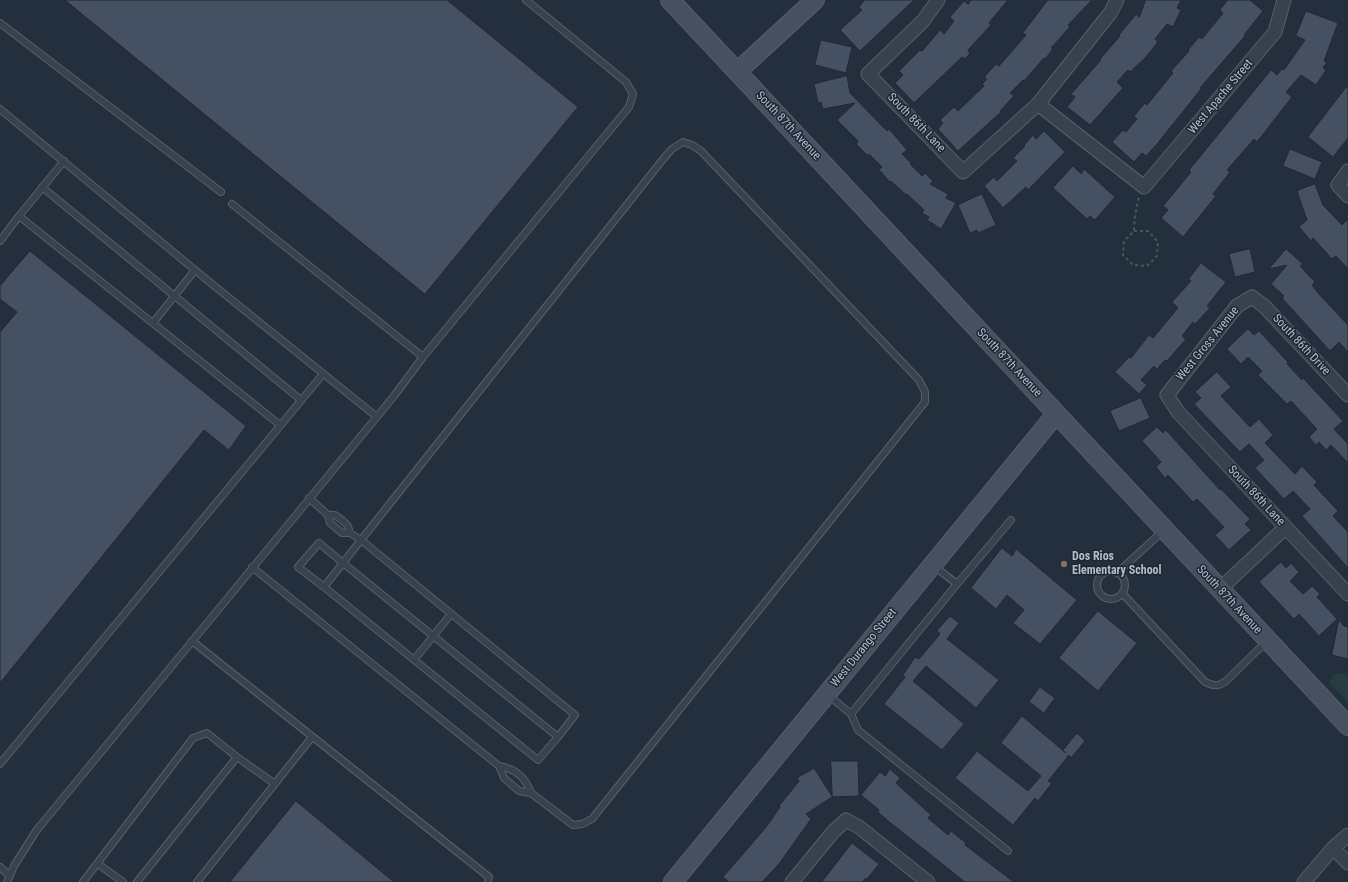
<!DOCTYPE html>
<style>
body{margin:0}
canvas{display:block;background:#242f3e}
</style>
<canvas width="1348" height="882"></canvas>
<script>
const c = document.querySelector('canvas').getContext('2d');
c.lineJoin = 'round';
function fillPath(path, color) { c.fillStyle = color; c.fill(path, 'evenodd'); }
function trace(path, color, width, dash) { c.strokeStyle = color; c.lineWidth = width; c.lineCap = dash ? 'butt' : 'round'; c.setLineDash(dash || []); c.stroke(path); }
function write(font, color, halo, rows, align = 'center') {
  c.font = font + ' "Roboto Condensed",sans-serif'; c.lineWidth = 3; c.setLineDash([]); c.textBaseline = 'middle'; c.strokeStyle = halo; c.fillStyle = color; for (const [text, x, y, turn = 0] of rows) {
    c.save(); c.translate(x, y); c.rotate((+turn || 0) * Math.PI / 180); c.textAlign = isNaN(turn) ? turn : align; if (halo) c.strokeText(text, 0, 0); c.fillText(text, 0, 0); c.restore();
  }
}
fillPath(new Path2D(`
 M 1348,673 L 1348,703 L 1329,682 L 1334,674 Z`), '#263c3f');
const building = new Path2D(`
 M 65,0 L 447,0 L 578,107 L 425,294 Z
 M 865,0 L 914,0 L 860,51 L 840,30 L 862,10 L 859,7 Z
 M 971,0 L 1008,0 L 989,23 L 991,25 L 968,50 L 970,53 L 965,59 L 962,57 L 914,103 L 895,83 L 903,75 L 899,71 L 920,50 L 922,51 L 940,30 L 944,34 L 954,21 L 950,17 L 964,1 L 968,4 Z
 M 1048,0 L 1092,0 L 1068,25 L 1070,27 L 1051,48 L 1053,49 L 1045,59 L 1044,58 L 1024,81 L 1023,80 L 1010,93 L 1014,96 L 1000,111 L 1001,112 L 958,151 L 938,129 L 943,123 L 940,120 L 954,107 L 958,111 L 984,86 L 982,84 L 987,79 L 984,77 L 996,64 L 999,66 L 1026,35 L 1023,33 Z
 M 1146,0 L 1181,0 L 1177,8 L 1181,10 L 1173,27 L 1167,24 L 1155,39 L 1158,42 L 1146,57 L 1130,72 L 1128,70 L 1117,82 L 1123,88 L 1090,125 L 1067,107 L 1075,97 L 1071,94 L 1101,60 L 1100,59 L 1120,36 L 1119,35 L 1136,14 L 1139,17 Z
 M 1228,0 L 1250,0 L 1263,11 L 1244,35 L 1245,36 L 1200,88 L 1201,89 L 1157,144 L 1146,156 L 1142,153 L 1134,162 L 1112,142 L 1123,130 L 1126,132 L 1137,119 L 1134,116 L 1145,103 L 1147,105 L 1173,73 L 1171,71 L 1189,51 L 1188,50 L 1199,37 L 1202,39 L 1223,13 L 1220,10 Z
 M 1306,11 L 1338,23 L 1324,61 L 1327,62 L 1323,68 L 1326,70 L 1316,85 L 1301,75 L 1286,92 L 1292,97 L 1257,142 L 1254,139 L 1249,145 L 1227,170 L 1230,172 L 1213,194 L 1216,196 L 1183,237 L 1161,218 L 1168,210 L 1163,206 L 1191,172 L 1189,170 L 1271,70 L 1277,75 L 1282,69 L 1284,70 L 1305,40 L 1296,36 Z
 M 821,40 L 852,47 L 846,73 L 815,65 Z
 M 847,76 L 850,93 L 887,131 L 889,129 L 896,137 L 907,150 L 902,154 L 911,163 L 910,164 L 922,176 L 925,173 L 933,181 L 930,184 L 948,194 L 946,198 L 956,203 L 941,229 L 927,220 L 929,217 L 922,213 L 924,210 L 907,194 L 906,195 L 891,181 L 890,182 L 879,170 L 882,167 L 869,154 L 868,156 L 856,144 L 858,141 L 837,120 L 855,103 L 823,109 L 821,102 L 818,103 L 814,84 Z
 M 1348,85 L 1348,138 L 1333,157 L 1308,137 Z
 M 1044,131 L 1065,152 L 1028,190 L 1026,187 L 1003,208 L 984,186 L 994,177 L 997,181 L 1017,161 L 1013,158 L 1025,146 L 1024,145 L 1033,135 L 1036,139 Z
 M 1290,149 L 1322,162 L 1315,179 L 1283,166 Z
 M 1073,166 L 1081,174 L 1084,169 L 1115,197 L 1095,220 L 1090,216 L 1087,219 L 1053,188 Z
 M 1315,184 L 1323,205 L 1342,225 L 1348,219 L 1348,269 L 1336,256 L 1332,259 L 1313,238 L 1311,241 L 1299,227 L 1307,220 L 1297,191 Z
 M 982,194 L 996,225 L 978,233 L 977,230 L 970,233 L 958,205 Z
 M 1250,249 L 1255,272 L 1235,277 L 1229,254 Z
 M 1286,249 L 1303,264 L 1300,266 L 1315,282 L 1312,285 L 1318,293 L 1348,325 L 1348,352 L 1339,342 L 1330,351 L 1282,298 L 1284,296 L 1271,284 L 1287,265 L 1269,269 Z
 M 30,251 L 246,426 L 229,450 L 204,430 L 0,683 L 0,332 L 17,312 L 0,299 L 0,286 Z
 M 1201,263 L 1226,282 L 1207,306 L 1210,308 L 1195,324 L 1193,322 L 1182,336 L 1186,339 L 1167,361 L 1165,360 L 1157,369 L 1154,366 L 1141,380 L 1147,385 L 1139,394 L 1115,372 L 1129,357 L 1131,358 L 1149,335 L 1153,338 L 1178,308 L 1172,302 L 1191,281 L 1189,279 Z
 M 1248,329 L 1254,335 L 1259,331 L 1288,362 L 1287,364 L 1302,380 L 1303,378 L 1343,421 L 1334,429 L 1348,444 L 1348,463 L 1331,445 L 1326,450 L 1319,442 L 1316,445 L 1309,437 L 1317,429 L 1291,401 L 1287,404 L 1258,375 L 1262,371 L 1248,357 L 1241,364 L 1227,349 Z
 M 1217,372 L 1231,387 L 1221,396 L 1250,427 L 1259,419 L 1273,435 L 1265,443 L 1295,474 L 1302,466 L 1317,482 L 1314,485 L 1338,511 L 1333,516 L 1348,532 L 1348,568 L 1302,516 L 1310,509 L 1293,491 L 1284,499 L 1255,468 L 1264,460 L 1249,444 L 1240,452 L 1194,404 L 1201,398 L 1195,392 Z
 M 1141,398 L 1150,418 L 1119,431 L 1110,411 Z
 M 1157,427 L 1163,433 L 1166,430 L 1220,490 L 1221,489 L 1250,519 L 1245,524 L 1251,530 L 1229,550 L 1215,535 L 1224,527 L 1197,499 L 1193,502 L 1168,475 L 1165,478 L 1156,467 L 1161,462 L 1142,441 Z
 M 1002,548 L 1012,556 L 1016,549 L 1077,600 L 1040,644 L 1013,623 L 1024,610 L 1007,595 L 996,609 L 971,588 Z
 M 1281,562 L 1286,568 L 1291,563 L 1299,572 L 1290,581 L 1303,594 L 1312,586 L 1320,594 L 1317,597 L 1337,619 L 1319,636 L 1299,614 L 1294,619 L 1259,582 Z
 M 1098,611 L 1137,643 L 1098,691 L 1059,658 Z
 M 950,616 L 959,623 L 947,639 L 999,680 L 976,708 L 926,666 L 913,681 L 964,724 L 942,750 L 884,704 L 905,677 L 903,675 L 915,657 L 919,659 L 940,634 L 937,631 Z
 M 1339,620 L 1344,626 L 1348,627 L 1348,659 L 1332,655 Z
 M 1040,687 L 1055,698 L 1044,713 L 1029,702 Z
 M 1022,716 L 1066,753 L 1063,750 L 1077,733 L 1085,741 L 1071,758 L 1069,755 L 1048,781 L 1052,783 L 1038,801 L 1035,798 L 1013,825 L 955,778 L 977,751 L 1028,791 L 1041,776 L 1001,743 Z
 M 831,761 L 858,761 L 859,796 L 832,797 L 806,814 L 811,819 L 779,864 L 762,882 L 729,882 L 723,877 L 767,826 L 780,807 L 779,806 L 799,781 L 797,778 L 814,768 L 832,796 Z
 M 890,769 L 900,778 L 896,783 L 931,815 L 928,818 L 948,835 L 951,831 L 966,843 L 965,845 L 1014,882 L 965,882 L 887,820 L 878,812 L 879,810 L 861,795 L 880,772 L 885,776 Z
 M 296,801 L 394,882 L 230,882 Z
 M 852,843 L 879,864 L 867,879 L 866,878 L 862,882 L 822,882 Z`);
fillPath(building, '#455162');
trace(building, '#1f2835', 1);
const lane = new Path2D(`
 M 0,23 L 221,192
 M 0,109 L 212,284 L 377,417
 M 64,161 L 19,216 L 280,425
 M 42,187 L 301,400
 M 0,241 L 19,216
 M 153,323 L 195,270
 M 423,357 L 629,107 L 633,94 L 626,82 L 526,0
 M 309,498 L 328,515 L 335,515 L 343,521 L 348,526 L 350,533 L 361,540 L 324,587 L 298,567 L 319,543 L 343,563 L 558,737 L 538,760 L 324,587
 M 328,515 L 330,523 L 342,533 L 350,533
 M 252,567 L 499,766 L 504,778 L 519,791 L 531,793 L 573,825 L 582,824 L 592,819 L 925,402 L 925,392 L 919,380 L 701,151 L 692,145 L 683,142 L 672,149 L 664,158 L 361,540 L 575,715 L 558,737
 M1097 585a14 14 0 1 1 28 0a14 14 0 1 1-28 0Z
 M 1117,573 L 1163,531
 M 957,584 L 1011,520
 M 1122,593 L 1205,682 C 1214,686 1218,687 1226,681 L 1266,642
 M 192,641 L 489,877 L 488,882
 M 414,660 L 451,614
 M 828,695 L 851,714 L 957,584 L 934,566
 M 851,714 L 858,730 L 1008,851
 M 237,757 L 275,784
 M 0,764 L 323,374
 M 499,766 C 516,769 525,777 531,793
 M 98,864 L 123,882
 M 0,867 L 10,876
 M 7,882 L 14,866 L 36,831 L 394,396 L 423,357 L 232,204
 M 83,882 L 193,738 L 207,733 L 237,757 L 137,882
 M 197,882 L 312,737`);
const street = new Path2D(`
 M 938,0 L 923,21 L 868,74 L 963,172 L 1038,104 L 1111,12 L 1117,0
 M 1038,104 L 1144,187 L 1275,32 L 1284,0
 M 1348,171 L 1338,185 L 1348,196
 M 1348,395 L 1264,306 L 1252,297 L 1237,306 L 1167,395 L 1178,412 L 1348,594
 M 1219,590 L 1285,528
 M 1333,848 L 1348,863
 M 792,882 L 833,832 L 846,820 L 859,827 L 928,882
 M 1304,882 L 1333,848 L 1348,835`);
const secondary = new Path2D(`
 M 670,0 L 1348,726
 M 737,72 L 815,0
 M 673,882 L 1056,414`);
trace(lane, '#565f6c', 8);
trace(street, '#565f6c', 15);
trace(secondary, '#565f6c', 20);
trace(new Path2D(`
 M 1134,231 L 1148,231 L 1158,242 L 1157,256 L 1147,266 L 1133,265 L 1123,255 L 1124,241 L 1134,231 L 1135,215 L 1139,196`), '#44595c', 2, [3, 3]);
trace(lane, '#38414e', 6);
trace(street, '#38414e', 13);
trace(secondary, '#465061', 18);
for (const [x, y, r, color] of [
 [1064,564,4,"#8d6e63"]
]) { const dot = new Path2D(); dot.arc(x, y, r, 0, 2 * Math.PI); c.fillStyle = color; c.fill(dot); trace(dot, '#1d2633', 1.5); }
write('12px', '#b4bcc9', '#1d2633', [
 ["West Apache Street",1221,97,-50],
 ["South 86th Lane",916,123,46],
 ["South 87th Avenue",788,126,47],
 ["West Gross Avenue",1208,344,-51],
 ["South 86th Drive",1301,345,47],
 ["South 87th Avenue",1009,363,47],
 ["South 86th Lane",1256,496,47],
 ["South 87th Avenue",1229,600,47],
 ["West Durango Street",864,648,-51]
]);
write('bold 12px', '#b4bcc9', '#1d2633', [
 ["Dos Rios",1072,557],
 ["Elementary School",1072,571]
], 'left');
</script>
